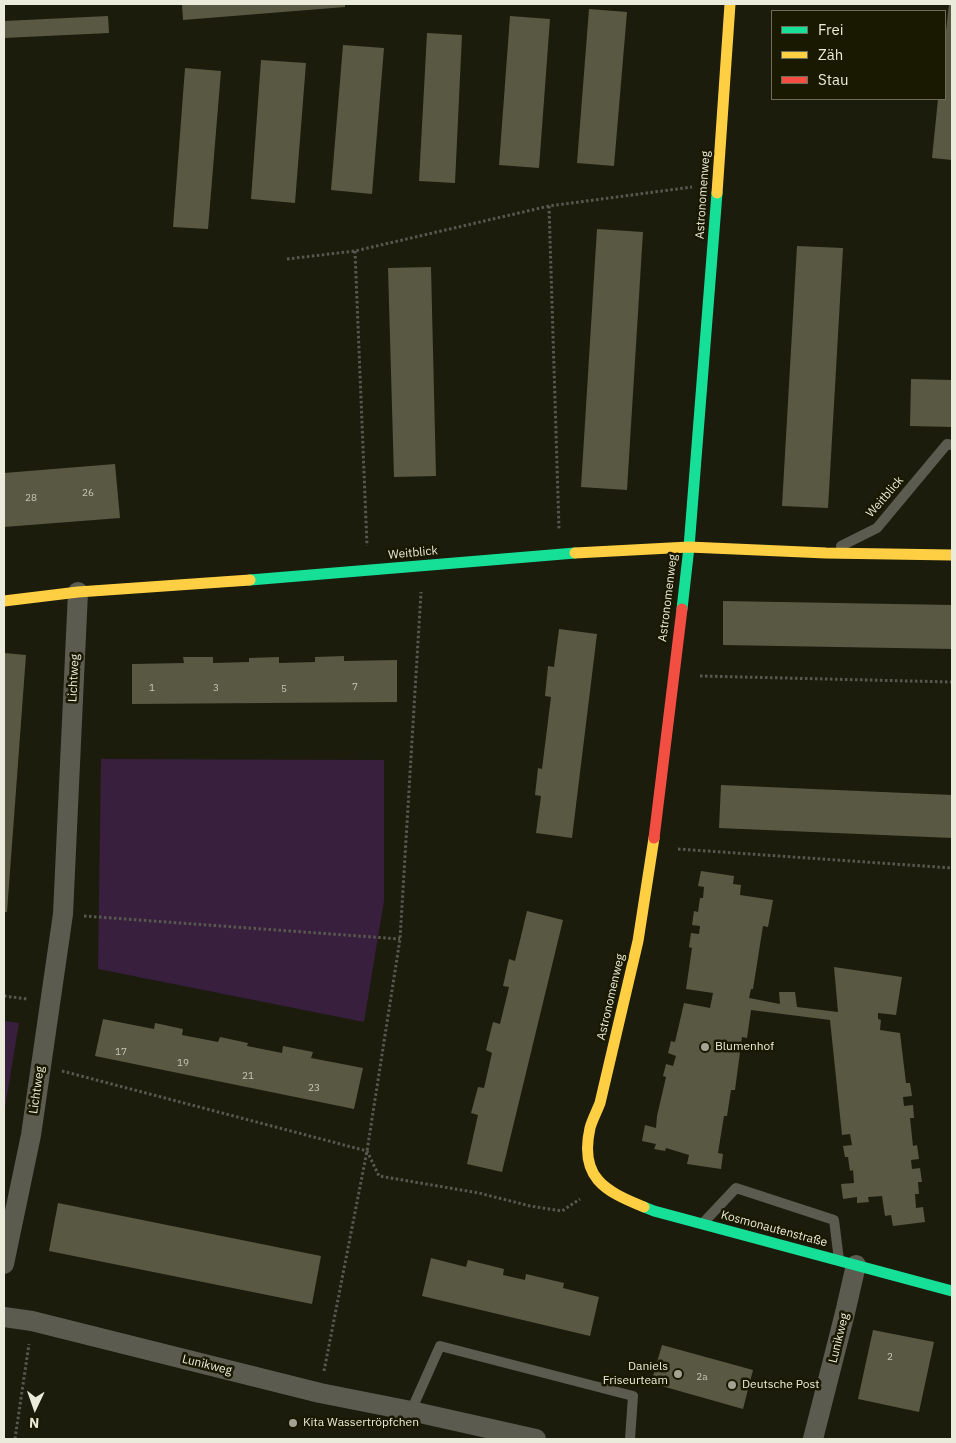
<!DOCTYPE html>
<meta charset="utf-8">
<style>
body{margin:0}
#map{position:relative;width:956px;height:1443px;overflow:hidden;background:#1c1c0d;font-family:"IBM Plex Sans",sans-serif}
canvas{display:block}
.frame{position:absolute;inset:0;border:5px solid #ebebdb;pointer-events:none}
.legend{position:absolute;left:771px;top:10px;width:175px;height:90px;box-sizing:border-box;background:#191901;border:1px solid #6d6d58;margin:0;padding:6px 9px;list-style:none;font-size:15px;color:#ebebdb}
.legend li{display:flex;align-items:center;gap:10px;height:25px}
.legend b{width:25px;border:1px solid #6d6d58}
.north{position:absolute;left:10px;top:1383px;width:50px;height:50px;-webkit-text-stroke:4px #191901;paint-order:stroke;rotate:183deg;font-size:14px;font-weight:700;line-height:20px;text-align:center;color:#ebebdb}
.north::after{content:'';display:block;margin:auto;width:18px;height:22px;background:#ebebdb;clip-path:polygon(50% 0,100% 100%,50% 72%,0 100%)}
</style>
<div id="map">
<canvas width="956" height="1443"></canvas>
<div class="frame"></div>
<ul class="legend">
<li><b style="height:6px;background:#16e098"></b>Frei</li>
<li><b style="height:6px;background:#ffcf43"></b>Zäh</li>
<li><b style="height:6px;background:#f24e42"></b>Stau</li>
</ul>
<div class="north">N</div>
</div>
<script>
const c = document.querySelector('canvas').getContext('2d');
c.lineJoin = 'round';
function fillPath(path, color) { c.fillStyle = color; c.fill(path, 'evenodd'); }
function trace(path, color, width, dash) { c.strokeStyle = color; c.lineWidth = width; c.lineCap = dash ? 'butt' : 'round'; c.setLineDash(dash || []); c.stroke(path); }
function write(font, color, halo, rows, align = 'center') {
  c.font = font + ' "IBM Plex Sans",sans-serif'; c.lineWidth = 5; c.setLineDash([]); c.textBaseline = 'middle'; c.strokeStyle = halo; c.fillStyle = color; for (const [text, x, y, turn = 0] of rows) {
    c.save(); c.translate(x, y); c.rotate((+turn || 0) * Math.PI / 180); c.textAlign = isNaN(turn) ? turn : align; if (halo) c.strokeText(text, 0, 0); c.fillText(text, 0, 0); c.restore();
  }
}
fillPath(new Path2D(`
 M 101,759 L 384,760 L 384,901 L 364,1022 L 98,969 Z
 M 4,1021 L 19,1023 L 4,1114 Z`), '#381f3e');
fillPath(new Path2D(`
 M 182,4 L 345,4 L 345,7 L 183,20 Z
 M 949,4 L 952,4 L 952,160 L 932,158 L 938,99 L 945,99 L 945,40 Z
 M 589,9 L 627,12 L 614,166 L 577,163 Z
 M 108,16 L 109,33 L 4,38 L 4,21 Z
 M 510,16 L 550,19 L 539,168 L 499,165 Z
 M 427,33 L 462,35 L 455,183 L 419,181 Z
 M 343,45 L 384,48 L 372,194 L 331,190 Z
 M 261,60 L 306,63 L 295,203 L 251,199 Z
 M 185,68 L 221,71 L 208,229 L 173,227 Z
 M 597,229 L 643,232 L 627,490 L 581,487 Z
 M 797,246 L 843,248 L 828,508 L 782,506 Z
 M 431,267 L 436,476 L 394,477 L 388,268 Z
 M 911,379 L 952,380 L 952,427 L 910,426 Z
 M 115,464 L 120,518 L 4,527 L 4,473 Z
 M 723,601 L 952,605 L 952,649 L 723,645 Z
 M 559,629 L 597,634 L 572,838 L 536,833 L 541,796 L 535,795 L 538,768 L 542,769 L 551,697 L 545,696 L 548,666 L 554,667 Z
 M 4,653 L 26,655 L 7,912 L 4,912 Z
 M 344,656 L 344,661 L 397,660 L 397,702 L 132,704 L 132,664 L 184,663 L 183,657 L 213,657 L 213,663 L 249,662 L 249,658 L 279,657 L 279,663 L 315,662 L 315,657 Z
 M 721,785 L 952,795 L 952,838 L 719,828 Z
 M 701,871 L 734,876 L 733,884 L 741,885 L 740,895 L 773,900 L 768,927 L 763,926 L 753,989 L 751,989 L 749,998 L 780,1004 L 779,992 L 795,992 L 797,1007 L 838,1012 L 834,967 L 902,977 L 896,1015 L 878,1013 L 878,1019 L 881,1020 L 880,1030 L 900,1033 L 906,1083 L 910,1083 L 912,1096 L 903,1097 L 904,1106 L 913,1105 L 914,1118 L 910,1118 L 913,1146 L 917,1145 L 919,1159 L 911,1160 L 912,1169 L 920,1168 L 922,1182 L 918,1182 L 919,1194 L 915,1194 L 916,1208 L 923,1207 L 925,1222 L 893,1226 L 891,1215 L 885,1216 L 882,1196 L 868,1197 L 869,1202 L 857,1203 L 857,1197 L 843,1199 L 841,1184 L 854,1183 L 853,1170 L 850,1171 L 848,1157 L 845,1157 L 843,1146 L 852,1145 L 850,1134 L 842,1135 L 830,1020 L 751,1010 L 747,1038 L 742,1037 L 735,1090 L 731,1090 L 727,1116 L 724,1116 L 718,1153 L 723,1154 L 721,1169 L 687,1164 L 689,1155 L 666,1148 L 665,1151 L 654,1149 L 656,1144 L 642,1141 L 645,1125 L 656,1128 L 657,1116 L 666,1077 L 663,1076 L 666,1064 L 673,1066 L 676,1056 L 668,1053 L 671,1041 L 675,1042 L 684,1003 L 710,1008 L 713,993 L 686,989 L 692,948 L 689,947 L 691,933 L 699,934 L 700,926 L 692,925 L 694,911 L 698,912 L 700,898 L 703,898 L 704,887 L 698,886 Z
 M 527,911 L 563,920 L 502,1172 L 467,1164 L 478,1115 L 471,1113 L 478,1087 L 484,1088 L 492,1053 L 486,1050 L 493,1022 L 500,1024 L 509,987 L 503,986 L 509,959 L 515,961 Z
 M 103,1019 L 154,1029 L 155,1023 L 183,1029 L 182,1035 L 218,1042 L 220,1037 L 248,1043 L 247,1046 L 282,1053 L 283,1046 L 313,1052 L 311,1058 L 363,1068 L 354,1109 L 95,1056 Z
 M 58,1203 L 321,1256 L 312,1304 L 49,1251 Z
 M 431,1258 L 466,1267 L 468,1260 L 504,1269 L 503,1275 L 525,1280 L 526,1274 L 564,1283 L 563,1288 L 599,1297 L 590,1336 L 422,1296 Z
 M 873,1330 L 934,1342 L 919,1412 L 858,1399 Z
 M 662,1345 L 753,1370 L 743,1409 L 651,1383 Z`), '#585843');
trace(new Path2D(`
 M 549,206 L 559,529
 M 355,251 L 367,546
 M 287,259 L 355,251 L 549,206 L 692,187
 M 700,676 L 952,682
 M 678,849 L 952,868
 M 84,916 L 400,939
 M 4,996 L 27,999
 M 62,1071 L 367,1151 L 379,1176 L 479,1193 L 530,1206 L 562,1211 L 580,1199
 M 324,1371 L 367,1151 L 400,939 L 421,592
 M 15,1439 L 29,1344`), '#58584e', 3, [2.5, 2.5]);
trace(new Path2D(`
 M 841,546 L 877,528 L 947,444 L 952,445
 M 704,1222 L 736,1188 L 834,1220 L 839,1260
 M 411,1411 L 440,1346 L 633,1396 L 630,1439`), '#5b5b50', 10);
trace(new Path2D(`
 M 4,1264 L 31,1135 L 63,914 L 78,592
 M 4,1317 L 32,1321 L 320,1393 L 411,1411 L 536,1439
 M 813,1439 L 845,1313 L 856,1265`), '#5b5b50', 20);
trace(new Path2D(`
 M 250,580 L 575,553
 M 682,609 L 689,547 L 717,193
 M 644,1207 L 654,1211 L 952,1291`), '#16e098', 11);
trace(new Path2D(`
 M 717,193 L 730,4
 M 575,553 L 689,547 L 826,553 L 952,555
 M 4,601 L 78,592 L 250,580
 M 644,1207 C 604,1191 579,1177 590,1128 C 592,1120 597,1111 600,1103 L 638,941 L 654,838`), '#ffcf43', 11);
trace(new Path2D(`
 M 654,838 L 682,609`), '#f24e42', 11);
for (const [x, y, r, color] of [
 [705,1047,5,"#a3a393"],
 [678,1374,5,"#a3a393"],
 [732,1385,5,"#a3a393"],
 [293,1423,5,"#a3a393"]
]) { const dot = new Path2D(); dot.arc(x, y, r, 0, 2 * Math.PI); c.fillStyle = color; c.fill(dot); trace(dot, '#191901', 2); }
write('10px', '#c6c6b5', null, [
 ["26",88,493],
 ["28",31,498],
 ["7",355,687],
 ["1",152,688],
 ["3",216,688],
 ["5",284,689],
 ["17",121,1052],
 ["19",183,1063],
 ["21",248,1076],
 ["23",314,1088],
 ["2",890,1357],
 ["2a",702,1377]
]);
write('12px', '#ebebdb', '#191901', [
 ["Astronomenweg",703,195,-86],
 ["Weitblick",885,497,-49],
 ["Weitblick",413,553,-5],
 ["Astronomenweg",668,598,-83],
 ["Lichtweg",74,678,-87],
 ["Astronomenweg",611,997,-77],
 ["Lichtweg",37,1090,-82],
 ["Kosmonautenstraße",774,1229,15],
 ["Lunikweg",839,1338,-76],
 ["Lunikweg",207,1365,14]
]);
write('12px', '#ebebdb', '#191901', [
 ["Blumenhof",715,1047],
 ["Daniels",668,1367,"right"],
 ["Friseurteam",668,1381,"right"],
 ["Deutsche Post",742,1385],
 ["Kita Wassertröpfchen",303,1423]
], 'left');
</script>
